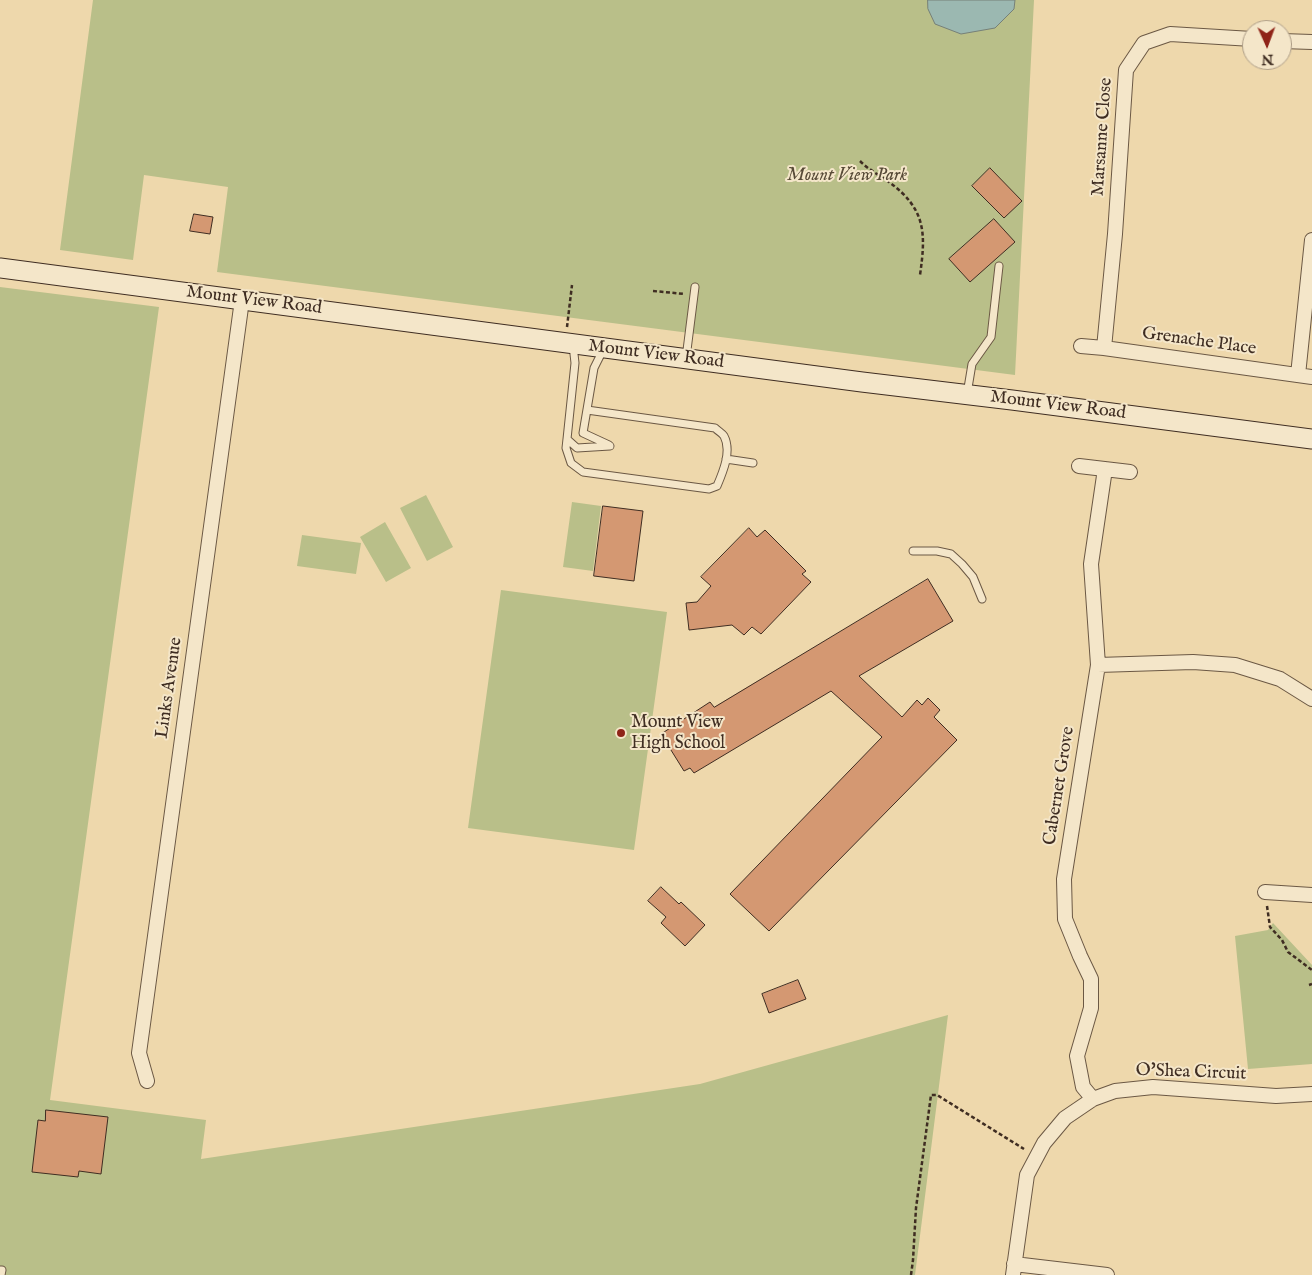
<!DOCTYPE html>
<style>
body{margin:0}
#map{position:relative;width:1312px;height:1275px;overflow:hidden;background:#eed8ac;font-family:"IM FELL English",serif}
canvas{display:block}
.north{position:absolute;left:1242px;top:20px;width:50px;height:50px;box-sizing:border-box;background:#f4e6c9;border:1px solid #ac9c86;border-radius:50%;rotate:178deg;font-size:14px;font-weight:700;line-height:20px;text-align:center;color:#3f2d22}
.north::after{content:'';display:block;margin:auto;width:18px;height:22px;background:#8f2418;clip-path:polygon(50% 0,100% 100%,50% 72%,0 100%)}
</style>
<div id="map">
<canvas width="1312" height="1275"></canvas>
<div class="north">N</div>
</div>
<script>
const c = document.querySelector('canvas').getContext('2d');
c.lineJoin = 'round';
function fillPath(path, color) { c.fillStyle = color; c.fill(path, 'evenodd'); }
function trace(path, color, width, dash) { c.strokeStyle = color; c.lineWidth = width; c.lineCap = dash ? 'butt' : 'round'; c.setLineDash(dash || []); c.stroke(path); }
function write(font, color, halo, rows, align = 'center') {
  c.font = font + ' "IM FELL English",serif'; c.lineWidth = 4; c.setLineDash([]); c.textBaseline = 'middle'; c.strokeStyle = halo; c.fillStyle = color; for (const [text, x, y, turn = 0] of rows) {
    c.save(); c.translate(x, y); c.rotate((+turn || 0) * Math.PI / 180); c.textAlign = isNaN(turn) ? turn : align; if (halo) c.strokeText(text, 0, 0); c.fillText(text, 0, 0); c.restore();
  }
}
fillPath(new Path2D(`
 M 93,0 L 1034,0 L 1015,375 L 217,272 L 228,187 L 144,175 L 133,260 L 60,250 Z
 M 0,287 L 159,307 L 50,1100 L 206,1120 L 201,1159 L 700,1084 L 948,1015 L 915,1275 L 0,1275 Z
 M 426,495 L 453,547 L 427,561 L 400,508 Z
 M 572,502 L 601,506 L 593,571 L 563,567 Z
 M 385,522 L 411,568 L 386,582 L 360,537 Z
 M 302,535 L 361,543 L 356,574 L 297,566 Z
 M 501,590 L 667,612 L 634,850 L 468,828 Z
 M 1273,923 L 1312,965 L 1312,1064 L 1248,1069 L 1235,936 L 1268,930 Z`), '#b9bf89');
const water = new Path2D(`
 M 928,0 L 1015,0 L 1014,9 L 995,28 L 961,34 L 935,24 L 928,9 Z`);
fillPath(water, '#9bb8b1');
trace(water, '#768078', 1);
const building = new Path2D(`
 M 990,168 L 1022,201 L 1004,218 L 972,186 Z
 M 194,214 L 213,217 L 210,234 L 190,231 Z
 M 994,219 L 1015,242 L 970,282 L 949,259 Z
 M 603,506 L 643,511 L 634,581 L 594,576 Z
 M 749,528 L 757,537 L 765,530 L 806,571 L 802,574 L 811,582 L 761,634 L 752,627 L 744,635 L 732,625 L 689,630 L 686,603 L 697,602 L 711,586 L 701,577 Z
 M 928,579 L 953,621 L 859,676 L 902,717 L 917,700 L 922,705 L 928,698 L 940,710 L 934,717 L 957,740 L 769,931 L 730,894 L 882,737 L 831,691 L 694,773 L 690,768 L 684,771 L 661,734 L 710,702 L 714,707 Z
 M 661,887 L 679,904 L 681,902 L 705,925 L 685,946 L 661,923 L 666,917 L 648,901 Z
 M 798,980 L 806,999 L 769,1013 L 762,994 Z
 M 46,1110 L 108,1117 L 101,1174 L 79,1171 L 78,1177 L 32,1172 L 38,1120 L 45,1121 Z`);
fillPath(building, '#d49872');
trace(building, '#3f2d22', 1);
const lane = new Path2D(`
 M 573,345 L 575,363 L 567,439 L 577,448 L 610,446
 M 603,350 L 594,368 L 583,433 L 609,445
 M 686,358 L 695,287
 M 967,394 L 972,364 L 991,337 L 999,266
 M 567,439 L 566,448 L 571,463 L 583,472 L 709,489 L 717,486 C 723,472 732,451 724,436 C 722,433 718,431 715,428 L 587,410
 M 726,459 L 753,463
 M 913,551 L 937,551 L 951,554 L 962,564 L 973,577 L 982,599
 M 0,1270 L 2,1270 L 1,1275`);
const street = new Path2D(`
 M 1282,41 L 1312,42
 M 1081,346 L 1104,348 L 1312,377
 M 1104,348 L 1115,234 L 1126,70 L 1144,43 L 1170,34 L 1252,39
 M 1298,375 L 1312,240
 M 1079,466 L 1130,472
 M 1098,665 L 1193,662 L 1235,665 L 1280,679 L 1312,699
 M 1265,892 L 1312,895
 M 147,1081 L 139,1053 L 242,300
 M 1093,1099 L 1083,1087 L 1077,1056 L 1091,1008 L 1091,979 L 1080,956 L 1065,919 L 1064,879 L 1098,665 L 1091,564 L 1105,469
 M 1014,1264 L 1107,1275
 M 1013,1275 L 1027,1175 L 1044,1143 L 1065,1118 L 1093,1099 L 1115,1091 L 1153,1087 L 1276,1096 L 1312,1094`);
const secondary = new Path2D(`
 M 0,268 L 862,382 L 1012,400 L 1312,439`);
trace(lane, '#6b5844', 9);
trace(street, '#6b5844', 16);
trace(secondary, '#3f2d22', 21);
trace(new Path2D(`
 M 860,161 C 869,170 879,175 889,182 C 926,209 926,233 920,275
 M 653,291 L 685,294
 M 567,327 L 572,285
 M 1267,906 L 1270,927 L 1282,940 L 1288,952 L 1312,970
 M 1309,985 L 1312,984
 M 911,1275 L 913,1260 L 916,1208 L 931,1095 L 937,1095 L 1024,1149`), '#3f2d22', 2.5, [4, 2.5]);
trace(lane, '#f4e6c9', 7);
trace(street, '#f4e6c9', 14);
trace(secondary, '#f4e6c9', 19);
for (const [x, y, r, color] of [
 [621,733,5,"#8f2418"]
]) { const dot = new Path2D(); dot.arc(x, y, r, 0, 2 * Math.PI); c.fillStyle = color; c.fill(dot); trace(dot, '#f4e6c9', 2); }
write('18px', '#3f2d22', '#f4e6c9', [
 ["Marsanne Close",1103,137,-86],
 ["Mount View Road",254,301,7],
 ["Grenache Place",1199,342,8],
 ["Mount View Road",656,355,7],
 ["Mount View Road",1058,406,7],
 ["Links Avenue",170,688,-82],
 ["Cabernet Grove",1060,786,-81],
 ["O'Shea Circuit",1191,1073,2]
]);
write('italic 18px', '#574a37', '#f4e6c9', [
 ["Mount View Park",847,176]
]);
write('18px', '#3f2d22', '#f4e6c9', [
 ["Mount View",631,723],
 ["High School",631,744]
], 'left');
</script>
